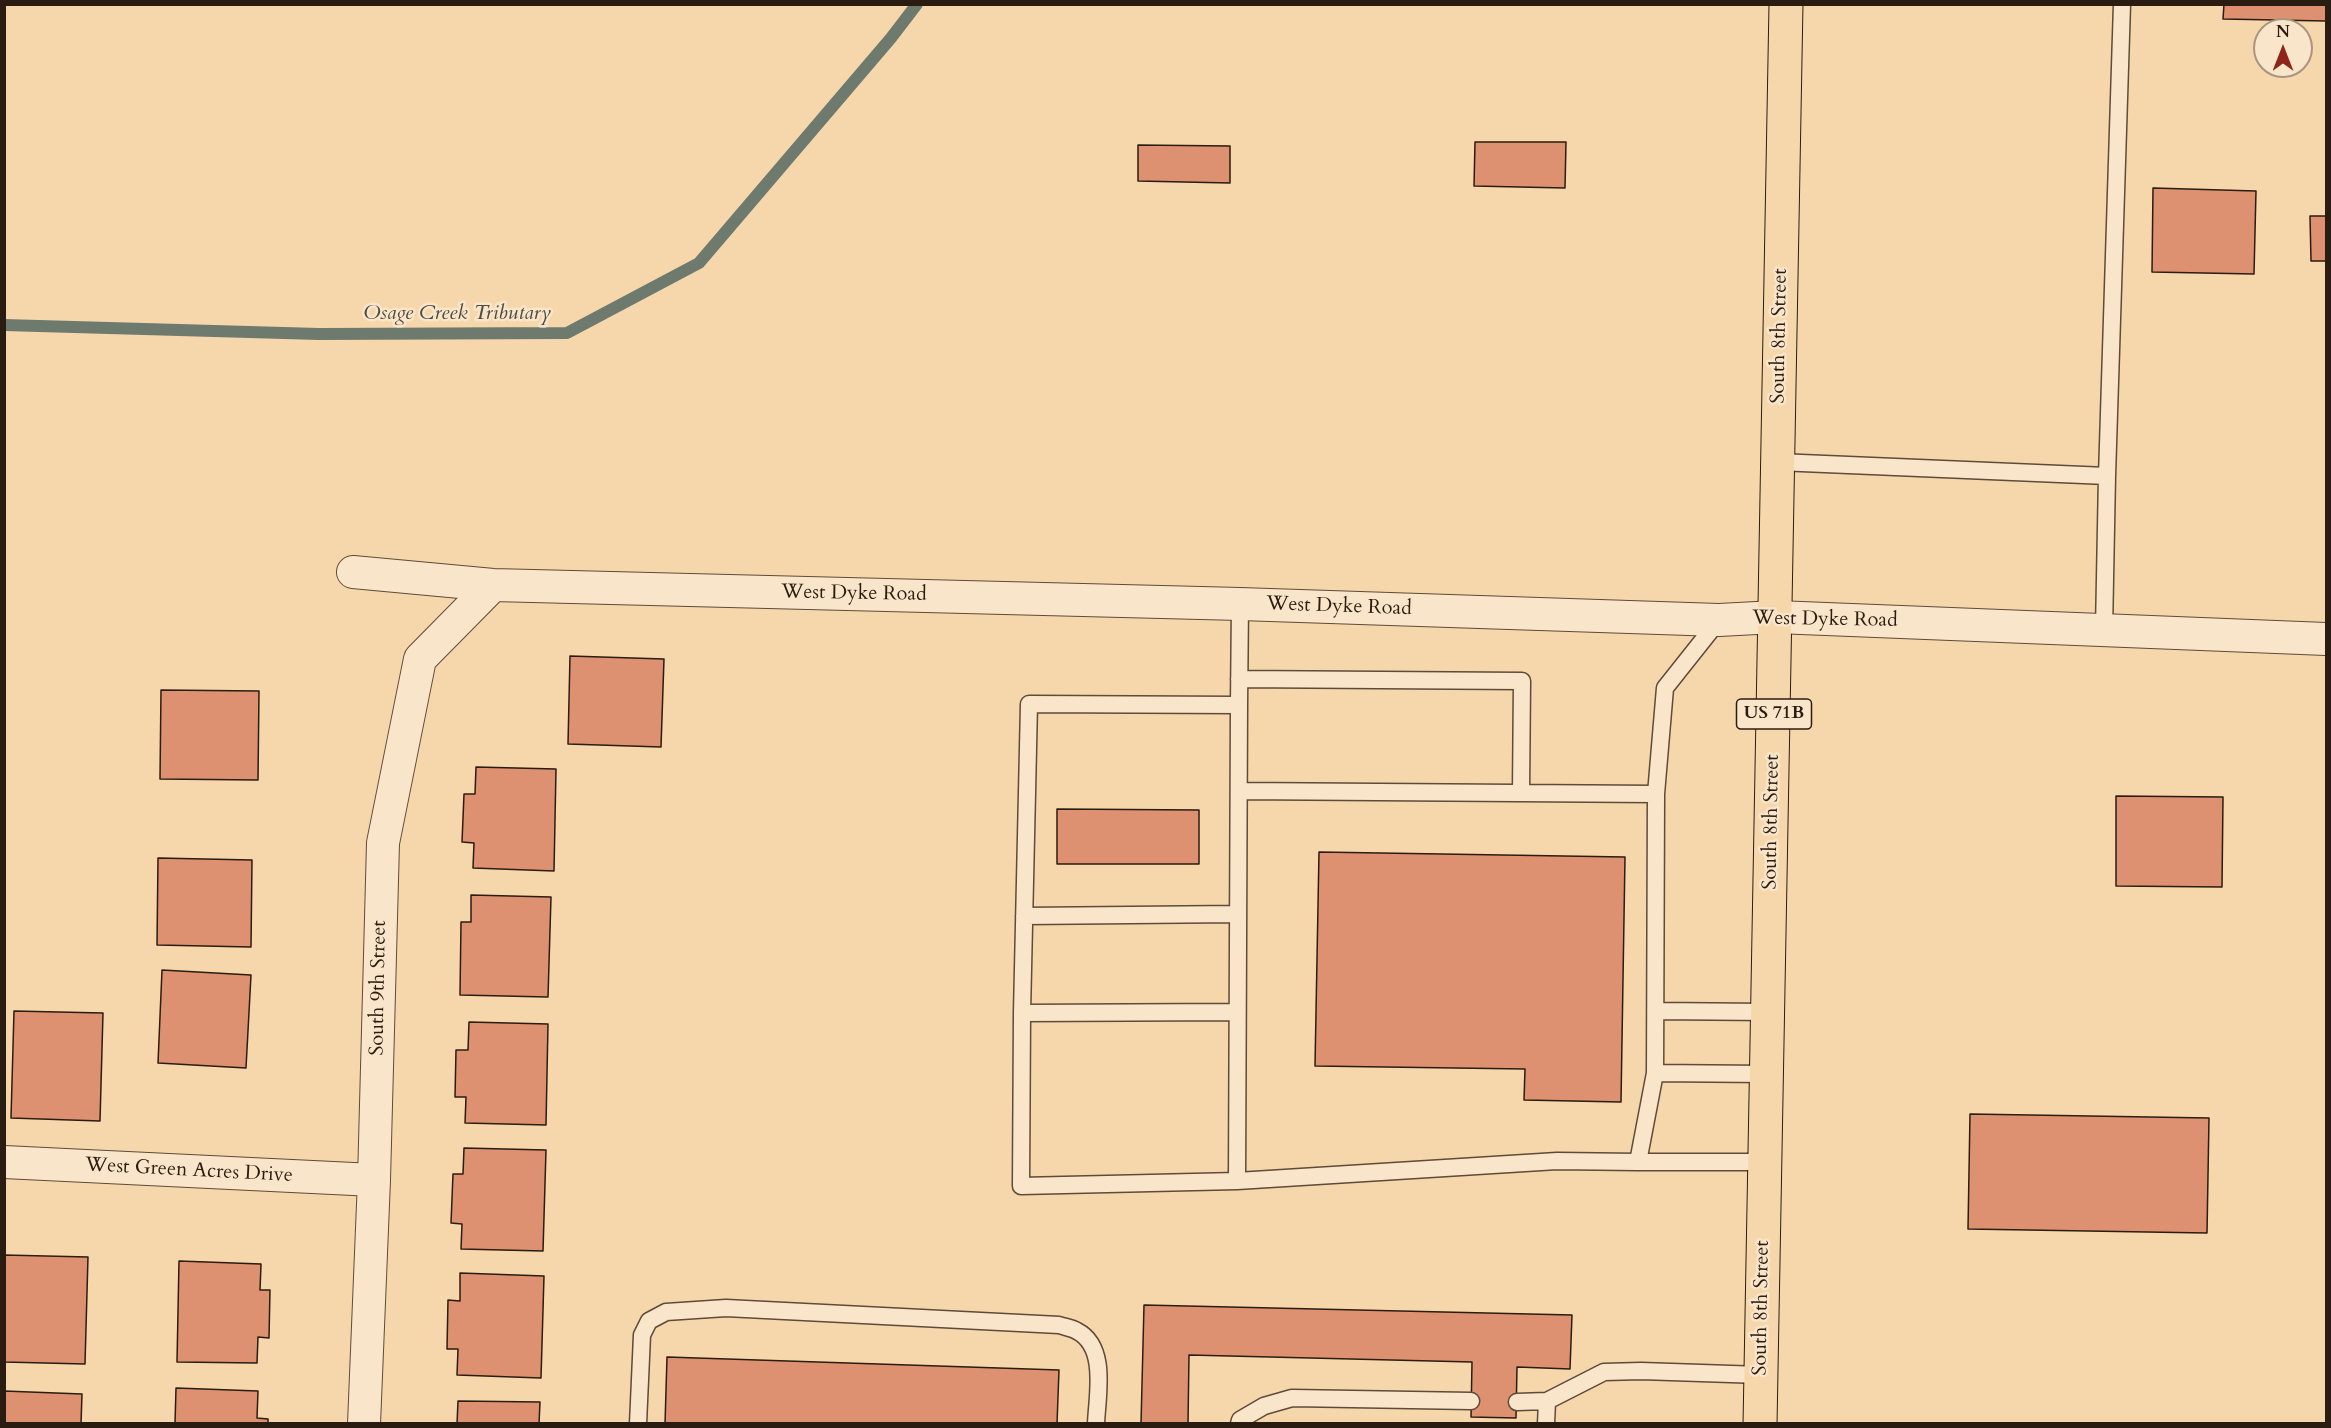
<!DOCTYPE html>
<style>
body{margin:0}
#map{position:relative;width:2331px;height:1428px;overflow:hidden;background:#f6d7ac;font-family:Cardo,serif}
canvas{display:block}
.frame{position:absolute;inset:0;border:6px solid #2b1c12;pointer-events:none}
.north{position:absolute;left:2253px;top:18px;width:60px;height:60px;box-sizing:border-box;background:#f9e5c9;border:2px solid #a79580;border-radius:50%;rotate:0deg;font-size:16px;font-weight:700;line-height:24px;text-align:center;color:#2b1c12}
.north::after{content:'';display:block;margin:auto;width:21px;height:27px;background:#8f2418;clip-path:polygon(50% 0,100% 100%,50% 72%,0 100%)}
</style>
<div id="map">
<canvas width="2331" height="1428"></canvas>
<div class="frame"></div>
<div class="north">N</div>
</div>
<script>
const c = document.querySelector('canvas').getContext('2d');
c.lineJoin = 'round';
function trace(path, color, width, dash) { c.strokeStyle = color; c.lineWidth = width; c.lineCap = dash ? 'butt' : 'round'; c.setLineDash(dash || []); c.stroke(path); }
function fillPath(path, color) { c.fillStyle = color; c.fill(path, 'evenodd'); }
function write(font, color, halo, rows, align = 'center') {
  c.font = font + ' Cardo,serif'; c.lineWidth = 5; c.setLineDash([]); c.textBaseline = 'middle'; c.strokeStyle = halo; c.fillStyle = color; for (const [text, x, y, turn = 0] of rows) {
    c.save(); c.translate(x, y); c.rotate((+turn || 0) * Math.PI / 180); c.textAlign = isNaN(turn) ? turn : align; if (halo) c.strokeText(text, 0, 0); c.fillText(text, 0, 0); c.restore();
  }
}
trace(new Path2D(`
 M 4,325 L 319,334 L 567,333 L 699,263 L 891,38 L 917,4`), '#6f7a6e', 12);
const building = new Path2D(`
 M 2224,4 L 2326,4 L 2326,21 L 2223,19 Z
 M 1475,142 L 1566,142 L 1565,188 L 1474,186 Z
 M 1138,145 L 1230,146 L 1230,183 L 1138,181 Z
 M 2153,188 L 2256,191 L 2254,274 L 2152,272 Z
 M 2310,216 L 2326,216 L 2326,261 L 2311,261 Z
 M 570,656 L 664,659 L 661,747 L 568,744 Z
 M 161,690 L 259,691 L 258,780 L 160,779 Z
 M 476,767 L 556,769 L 554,871 L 473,868 L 474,843 L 462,842 L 464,794 L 475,794 Z
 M 2116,796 L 2223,797 L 2222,887 L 2116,886 Z
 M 1057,809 L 1199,810 L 1199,864 L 1057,864 Z
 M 1319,852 L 1625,857 L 1621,1102 L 1524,1100 L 1525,1069 L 1315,1066 Z
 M 158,858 L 252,860 L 251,947 L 157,945 Z
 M 471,895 L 551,897 L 548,997 L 460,995 L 461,922 L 471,922 Z
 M 162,970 L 251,975 L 246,1068 L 158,1063 Z
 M 14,1011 L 103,1013 L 100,1121 L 11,1118 Z
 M 469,1022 L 548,1024 L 546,1125 L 465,1123 L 466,1097 L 455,1097 L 456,1050 L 468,1050 Z
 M 1970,1114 L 2209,1118 L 2207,1233 L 1968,1229 Z
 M 464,1148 L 546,1150 L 543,1251 L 461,1249 L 462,1224 L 451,1223 L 453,1174 L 463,1174 Z
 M 4,1255 L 88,1257 L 85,1364 L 4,1362 Z
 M 179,1261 L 261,1264 L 260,1290 L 270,1290 L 269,1338 L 258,1337 L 257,1363 L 177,1362 Z
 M 460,1273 L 544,1276 L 541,1378 L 457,1375 L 458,1349 L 447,1349 L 448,1300 L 460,1301 Z
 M 1144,1305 L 1572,1315 L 1570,1369 L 1517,1367 L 1516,1418 L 1471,1417 L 1472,1362 L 1189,1355 L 1188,1424 L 1141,1424 Z
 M 667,1357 L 1059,1370 L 1057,1424 L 665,1424 Z
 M 176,1388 L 258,1391 L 257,1418 L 268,1419 L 268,1424 L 175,1424 Z
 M 4,1391 L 82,1394 L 81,1424 L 4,1424 Z
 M 458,1401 L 540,1402 L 539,1424 L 457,1424 Z`);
fillPath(building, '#dd9171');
trace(building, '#2b1c12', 1.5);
const lane = new Path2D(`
 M 1778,462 L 2107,476 L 2104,630
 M 2107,476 L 2122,4
 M 1719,620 L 1665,688 L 1656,794 L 1655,1073 L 1638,1162 L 1765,1162
 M 1239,679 L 1522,681 L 1521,792
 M 1239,705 L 1240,604
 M 1239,791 L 1656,794
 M 1024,916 L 1238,914
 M 1656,1011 L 1768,1012
 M 1022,1013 L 1237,1012
 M 1655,1073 L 1766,1074
 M 1237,1181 L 1239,705 L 1029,704 L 1022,1013 L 1021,1186 L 1237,1181 L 1557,1161 L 1638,1162
 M 1517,1402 L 1547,1401
 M 638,1424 L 642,1335 L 649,1321 L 666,1312 L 726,1308 L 1059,1325 C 1065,1327 1072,1328 1077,1331 C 1108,1347 1097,1396 1096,1424
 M 1239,1424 L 1240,1420 L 1264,1406 L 1292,1398 L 1471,1401
 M 1546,1424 L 1547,1401 L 1604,1372 L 1641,1371 L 1761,1375`);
const street = new Path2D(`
 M 353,572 L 493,585 L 1240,604 L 1719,620 L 1776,617 L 2326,639
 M 4,1162 L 374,1180
 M 364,1424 L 374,1180 L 383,843 L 420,659 L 493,585`);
const primary = new Path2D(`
 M 1760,1424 L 1786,4`);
trace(lane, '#5e4b38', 19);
trace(street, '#5e4b38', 34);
trace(primary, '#2b1c12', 35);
trace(lane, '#f9e5c9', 16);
trace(street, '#f9e5c9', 32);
trace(primary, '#f6d7ac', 33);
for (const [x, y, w] of [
 [1774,714,75]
]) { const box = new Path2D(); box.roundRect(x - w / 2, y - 15, w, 30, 4.5); c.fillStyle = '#f9e5c9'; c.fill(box); trace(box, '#2b1c12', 1.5); }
write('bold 18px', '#2b1c12', null, [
 ["US 71B",1774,714]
]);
write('20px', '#2b1c12', '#f9e5c9', [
 ["South 8th Street",1780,336,-89],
 ["West Dyke Road",854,594,1],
 ["West Dyke Road",1339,607,2],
 ["West Dyke Road",1825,620,1],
 ["South 8th Street",1772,822,-89],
 ["South 9th Street",379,988,-89],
 ["West Green Acres Drive",189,1171,3],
 ["South 8th Street",1762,1308,-89]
]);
write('italic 21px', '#4d4b40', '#f9e5c9', [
 ["Osage Creek Tributary",457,314]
]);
</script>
